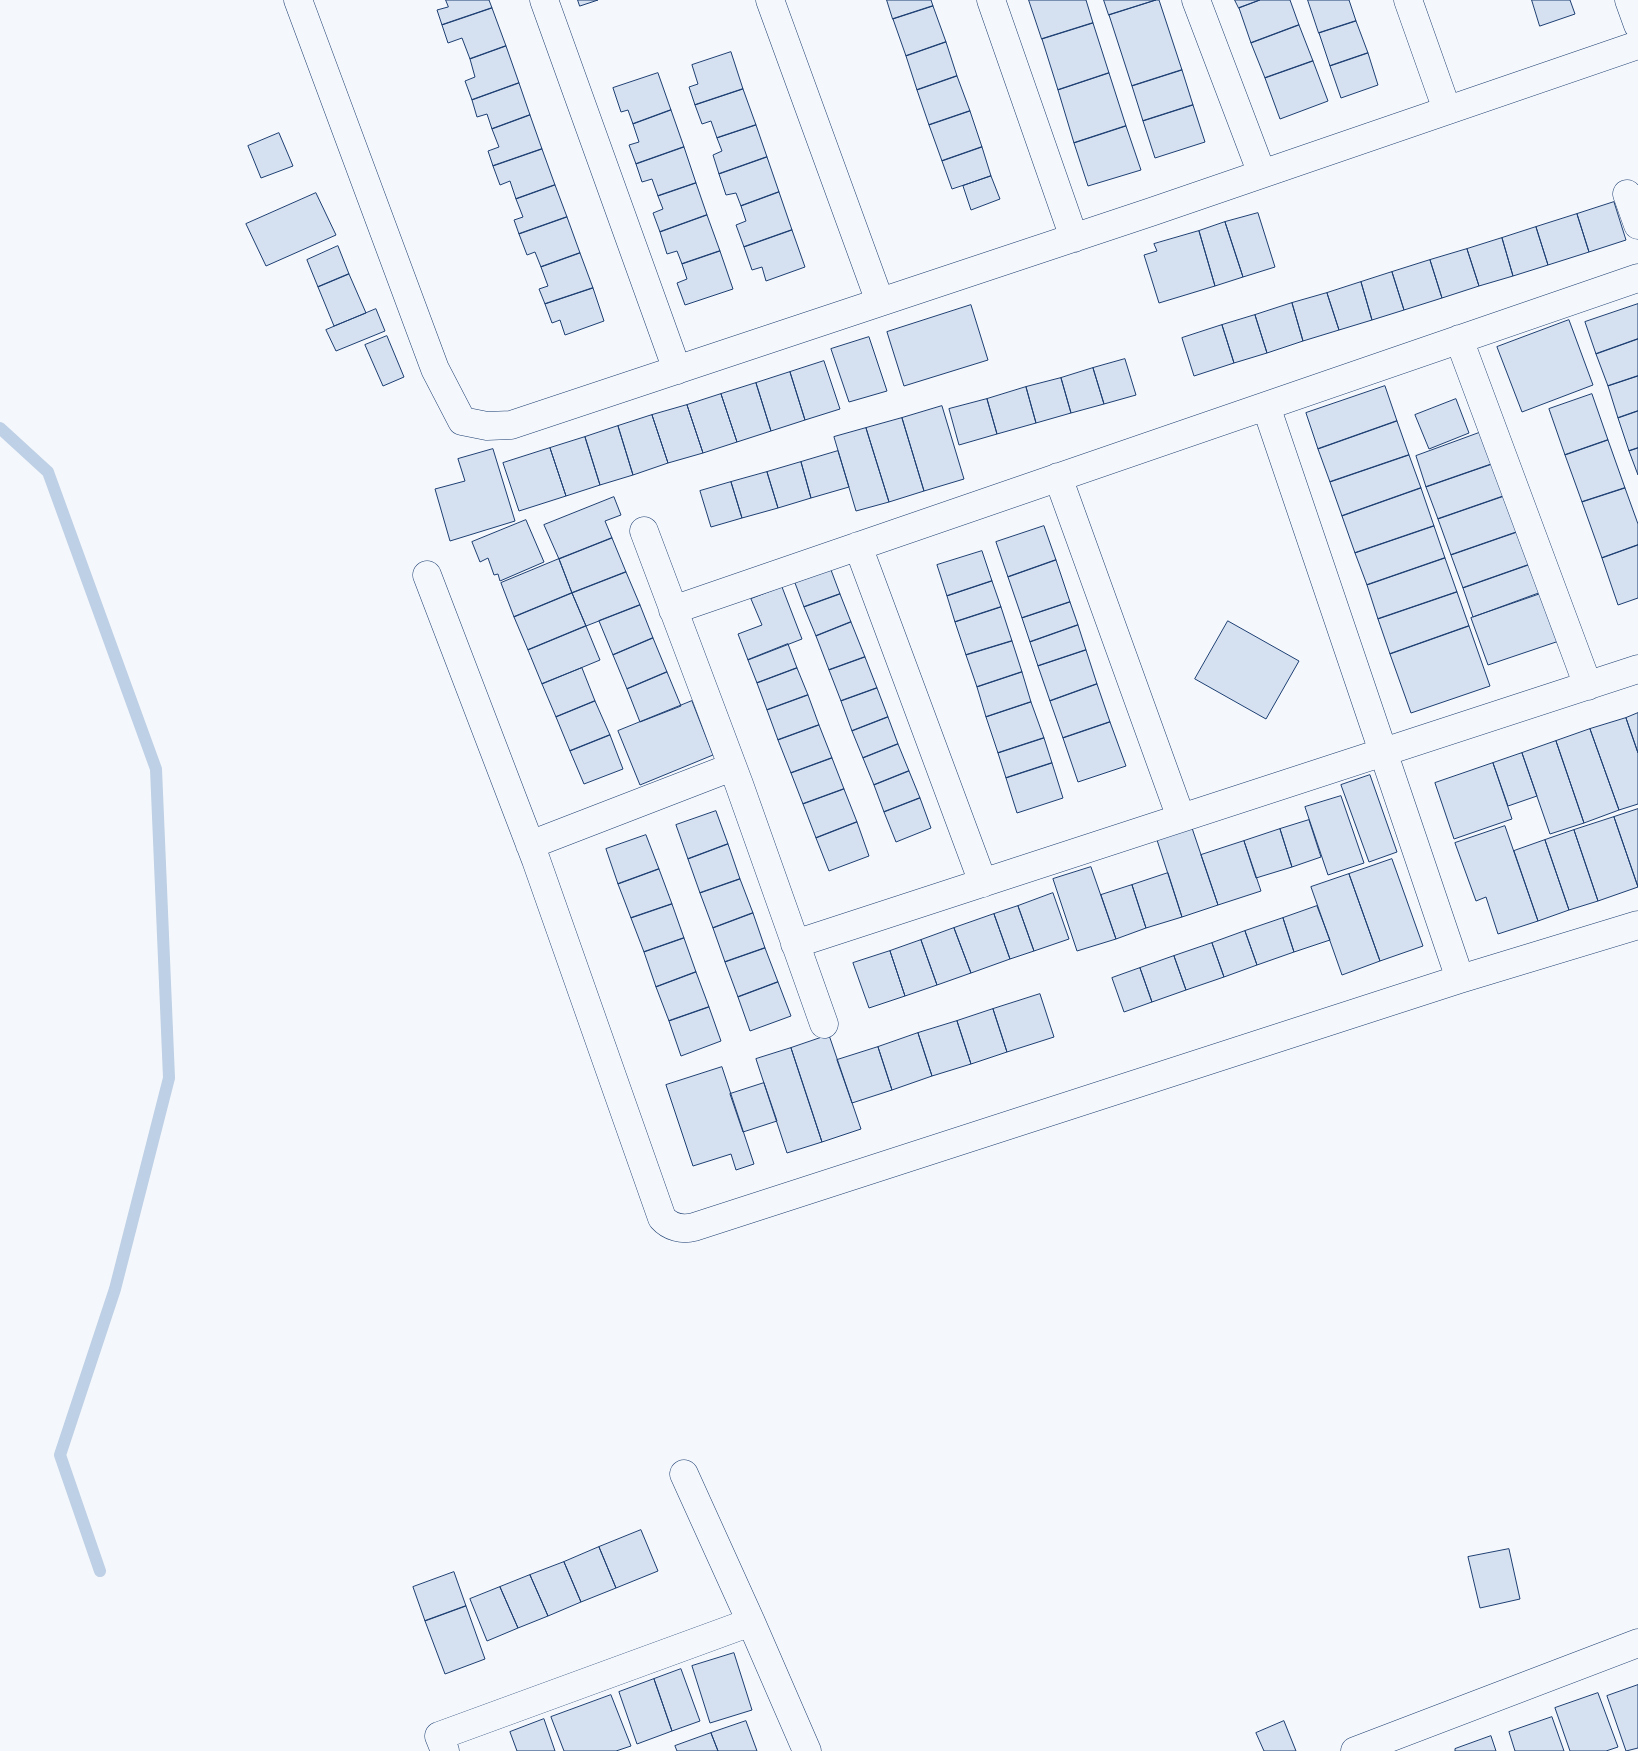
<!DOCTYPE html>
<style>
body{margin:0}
canvas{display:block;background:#f4f7fb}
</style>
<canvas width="1638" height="1751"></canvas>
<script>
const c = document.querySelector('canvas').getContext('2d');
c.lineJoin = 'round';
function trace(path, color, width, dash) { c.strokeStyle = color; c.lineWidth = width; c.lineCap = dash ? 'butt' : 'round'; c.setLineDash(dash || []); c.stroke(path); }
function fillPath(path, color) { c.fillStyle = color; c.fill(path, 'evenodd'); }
trace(new Path2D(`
 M 0,428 L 48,472 L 156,769 L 169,1078 L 115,1289 L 60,1455 L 100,1571`), '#bed0e5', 12);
const building = new Path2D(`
 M 446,0 L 489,0 L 492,8 L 442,25 L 437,10 L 448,7 Z
 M 578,0 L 598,0 L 580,6 Z
 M 887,0 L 931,0 L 933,6 L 893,19 Z
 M 1029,0 L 1086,0 L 1093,23 L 1042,39 Z
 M 1104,0 L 1156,0 L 1109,15 Z
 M 1156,0 L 1159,0 L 1182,70 L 1132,86 L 1109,15 Z
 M 1235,0 L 1260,0 L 1239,8 Z
 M 1260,0 L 1290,0 L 1299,25 L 1251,43 L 1239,8 Z
 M 1308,0 L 1349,0 L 1356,21 L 1319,33 Z
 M 1532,0 L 1570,0 L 1575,14 L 1540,26 Z
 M 933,6 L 946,42 L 906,56 L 893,19 Z
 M 492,8 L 506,46 L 470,59 L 462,38 L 448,43 L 442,25 Z
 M 1356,21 L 1368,53 L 1330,66 L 1319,33 Z
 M 1093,23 L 1109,73 L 1058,90 L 1042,39 Z
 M 1299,25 L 1313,61 L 1265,78 L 1251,43 Z
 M 946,42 L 957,76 L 917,90 L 906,56 Z
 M 506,46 L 519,83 L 472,100 L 465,81 L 475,77 L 470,59 Z
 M 731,52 L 743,89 L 695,105 L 689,87 L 698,84 L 692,65 Z
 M 1368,53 L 1378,85 L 1341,98 L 1330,66 Z
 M 1313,61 L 1328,101 L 1280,119 L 1265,78 Z
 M 1182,70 L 1193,105 L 1143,121 L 1132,86 Z
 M 658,73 L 671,110 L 633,124 L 628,110 L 621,112 L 613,88 Z
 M 1109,73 L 1126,126 L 1074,143 L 1058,90 Z
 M 957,76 L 970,111 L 929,125 L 917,90 Z
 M 519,83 L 530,115 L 492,129 L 487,114 L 477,117 L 472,100 Z
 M 743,89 L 756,125 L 717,138 L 711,121 L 702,124 L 695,105 Z
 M 1193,105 L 1205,142 L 1155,158 L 1143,121 Z
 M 671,110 L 684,147 L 636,164 L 629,145 L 639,142 L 633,124 Z
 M 970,111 L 982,147 L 942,161 L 929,125 Z
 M 530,115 L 542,149 L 493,166 L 488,151 L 499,147 L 492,129 Z
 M 756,125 L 767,157 L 719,174 L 713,155 L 722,151 L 717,138 Z
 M 1126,126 L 1141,170 L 1088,186 L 1074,143 Z
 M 279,133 L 293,166 L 261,178 L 248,146 Z
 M 684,147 L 696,183 L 658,196 L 652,179 L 642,182 L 636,164 Z
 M 982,147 L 991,176 L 952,189 L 942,161 Z
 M 542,149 L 555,185 L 516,199 L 510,181 L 500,185 L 493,166 Z
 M 767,157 L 779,192 L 741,206 L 736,193 L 726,195 L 719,174 Z
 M 991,176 L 1000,199 L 971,210 L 963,186 Z
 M 696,183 L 707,215 L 660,232 L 653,213 L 663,209 L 658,196 Z
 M 555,185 L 567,217 L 519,234 L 514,220 L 523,217 L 516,199 Z
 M 779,192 L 792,230 L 744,247 L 736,225 L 746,221 L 741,206 Z
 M 316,193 L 336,235 L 266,266 L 246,224 Z
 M 1614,202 L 1626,240 L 1589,252 L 1577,214 Z
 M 1258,213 L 1275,267 L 1243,277 L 1225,222 Z
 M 1577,214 L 1589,252 L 1548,265 L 1536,227 Z
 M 707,215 L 720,251 L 682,264 L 677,251 L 667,254 L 660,232 Z
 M 567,217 L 580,253 L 541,267 L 535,252 L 527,255 L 519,234 Z
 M 1225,222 L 1243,277 L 1215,286 L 1199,231 Z
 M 1536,227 L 1548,265 L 1513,276 L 1502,238 Z
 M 792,230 L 805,267 L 766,281 L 762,267 L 752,270 L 744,247 Z
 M 1199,231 L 1215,286 L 1159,303 L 1144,255 L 1157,251 L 1154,244 Z
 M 1502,238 L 1513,276 L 1479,286 L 1467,249 Z
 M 338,246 L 349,274 L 318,287 L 307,260 Z
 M 1467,249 L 1479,286 L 1442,298 L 1430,260 Z
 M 720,251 L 733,289 L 685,305 L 677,283 L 687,279 L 682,264 Z
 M 580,253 L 593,288 L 545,304 L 539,289 L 548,286 L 541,267 Z
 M 1430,260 L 1442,298 L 1404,310 L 1392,272 Z
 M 1392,272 L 1404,310 L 1372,320 L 1361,282 Z
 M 349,274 L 366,313 L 334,326 L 318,287 Z
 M 1361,282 L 1372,320 L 1339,330 L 1327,293 Z
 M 593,288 L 604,321 L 565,335 L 560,320 L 552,323 L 545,304 Z
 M 1327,293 L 1339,330 L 1303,341 L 1292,303 Z
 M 1292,303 L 1303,341 L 1267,353 L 1255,315 Z
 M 1638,304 L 1638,339 L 1596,354 L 1585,322 Z
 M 971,305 L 988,360 L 904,386 L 887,332 Z
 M 376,309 L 385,331 L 336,351 L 326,330 Z
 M 1255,315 L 1267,353 L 1234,363 L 1222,325 Z
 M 1569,320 L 1593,385 L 1522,412 L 1497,347 Z
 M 1222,325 L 1234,363 L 1194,376 L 1182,338 Z
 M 387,336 L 404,377 L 383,386 L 365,345 Z
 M 869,337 L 887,391 L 849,402 L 831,349 Z
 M 1638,339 L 1638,376 L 1608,386 L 1596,354 Z
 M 1125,359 L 1136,395 L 1104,404 L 1093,368 Z
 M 824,361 L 840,409 L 805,420 L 790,372 Z
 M 1093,368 L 1104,404 L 1071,413 L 1061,378 Z
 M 790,372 L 805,420 L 771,431 L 756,383 Z
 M 1638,376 L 1638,411 L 1618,418 L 1608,386 Z
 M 1061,378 L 1071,413 L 1036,423 L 1026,387 Z
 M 756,383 L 771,431 L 737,442 L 721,394 Z
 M 1385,386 L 1397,421 L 1318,449 L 1306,413 Z
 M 1026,387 L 1036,423 L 997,434 L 987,399 Z
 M 721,394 L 737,442 L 703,453 L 687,405 Z
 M 1592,394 L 1608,440 L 1565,455 L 1549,409 Z
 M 987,399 L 997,434 L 959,445 L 949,409 Z
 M 1456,399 L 1469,433 L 1429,449 L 1415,415 Z
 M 687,405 L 703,453 L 668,463 L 652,415 Z
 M 942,406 L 964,479 L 924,491 L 902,418 Z
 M 1638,411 L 1638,448 L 1629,451 L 1618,418 Z
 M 652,415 L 668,463 L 633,475 L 618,426 Z
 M 902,418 L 924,491 L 889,502 L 866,428 Z
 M 1397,421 L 1409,455 L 1330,482 L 1318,449 Z
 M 618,426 L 633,475 L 600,485 L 585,437 Z
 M 866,428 L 889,502 L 856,511 L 834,437 Z
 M 1487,430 L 1498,462 L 1426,487 L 1416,456 Z
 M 585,437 L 600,485 L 566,496 L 550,448 Z
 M 1608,440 L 1625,488 L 1582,502 L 1565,455 Z
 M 550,448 L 566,496 L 519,511 L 503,463 Z
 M 1638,448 L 1638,475 L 1629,451 Z
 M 493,449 L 515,521 L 450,541 L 435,489 L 465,481 L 458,459 Z
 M 838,451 L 849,487 L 811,498 L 801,462 Z
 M 1409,455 L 1421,488 L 1342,516 L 1330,482 Z
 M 801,462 L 811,498 L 778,508 L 767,472 Z
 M 1498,462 L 1510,494 L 1438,519 L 1426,487 Z
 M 767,472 L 778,508 L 742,518 L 731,482 Z
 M 731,482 L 742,518 L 711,527 L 700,491 Z
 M 1421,488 L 1434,526 L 1355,553 L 1342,516 Z
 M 1625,488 L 1638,524 L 1638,545 L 1602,558 L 1582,502 Z
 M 1510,494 L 1523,530 L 1451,555 L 1438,519 Z
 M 614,497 L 621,515 L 605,521 L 612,538 L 559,559 L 544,525 Z
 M 526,520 L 544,562 L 500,581 L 498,574 L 494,575 L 488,558 L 480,562 L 472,542 Z
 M 1044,526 L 1056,560 L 1008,577 L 996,542 Z
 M 1434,526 L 1445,558 L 1367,585 L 1355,553 Z
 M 1523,530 L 1534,563 L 1463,588 L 1451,555 Z
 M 612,538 L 626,572 L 572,593 L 559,559 Z
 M 1638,545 L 1638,598 L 1618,605 L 1602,558 Z
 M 982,551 L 992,581 L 947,596 L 937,565 Z
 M 1445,558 L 1457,592 L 1378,619 L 1367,585 Z
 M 559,559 L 572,593 L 514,617 L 501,583 Z
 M 1056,560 L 1070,602 L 1022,618 L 1008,577 Z
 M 1534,563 L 1544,591 L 1473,617 L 1463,588 Z
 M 831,570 L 840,594 L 804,607 L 795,583 Z
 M 626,572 L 640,605 L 586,626 L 572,593 Z
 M 992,581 L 1001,607 L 955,622 L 947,596 Z
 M 782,587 L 802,639 L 748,660 L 738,634 L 762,625 L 751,599 Z
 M 1457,592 L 1469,626 L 1390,654 L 1378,619 Z
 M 1546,592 L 1562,640 L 1488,665 L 1471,618 Z
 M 572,593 L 586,626 L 528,650 L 514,617 Z
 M 840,594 L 851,622 L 816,636 L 804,607 Z
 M 1070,602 L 1078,625 L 1030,642 L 1022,618 Z
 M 640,605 L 653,638 L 613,655 L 599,621 Z
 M 1001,607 L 1012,641 L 966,655 L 955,622 Z
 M 1228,621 L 1299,661 L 1266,719 L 1195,679 Z
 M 851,622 L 865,657 L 829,670 L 816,636 Z
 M 1078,625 L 1086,650 L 1038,666 L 1030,642 Z
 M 586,626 L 600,660 L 542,684 L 528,650 Z
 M 1469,626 L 1490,686 L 1411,713 L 1390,654 Z
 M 653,638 L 667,672 L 627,689 L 613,655 Z
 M 1012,641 L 1022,672 L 977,687 L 966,655 Z
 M 788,644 L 797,668 L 757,683 L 748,660 Z
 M 1086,650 L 1097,684 L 1050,701 L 1038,666 Z
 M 865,657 L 877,688 L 841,701 L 829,670 Z
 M 582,668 L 595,701 L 556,717 L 542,684 Z
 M 797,668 L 808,695 L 767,710 L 757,683 Z
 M 667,672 L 681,706 L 640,722 L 627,689 Z
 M 1022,672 L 1031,702 L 986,717 L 977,687 Z
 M 1097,684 L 1110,722 L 1063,738 L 1050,701 Z
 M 877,688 L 888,717 L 852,731 L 841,701 Z
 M 808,695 L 819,725 L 778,740 L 767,710 Z
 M 595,701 L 610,735 L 570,751 L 556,717 Z
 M 692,701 L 713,755 L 640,785 L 618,731 Z
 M 1031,702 L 1044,738 L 998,753 L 986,717 Z
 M 1638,713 L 1638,753 L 1626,718 Z
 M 888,717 L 898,744 L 863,758 L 852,731 Z
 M 1626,718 L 1638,753 L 1638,804 L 1619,810 L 1590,729 Z
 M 1110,722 L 1126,766 L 1078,782 L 1063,738 Z
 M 819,725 L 832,758 L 791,773 L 778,740 Z
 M 1590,729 L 1619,810 L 1584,823 L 1556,741 Z
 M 610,735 L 623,769 L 584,784 L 570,751 Z
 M 1044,738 L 1052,763 L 1006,778 L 998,753 Z
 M 1556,741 L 1584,823 L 1550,834 L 1522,753 Z
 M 898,744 L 909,771 L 874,785 L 863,758 Z
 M 1522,753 L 1537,796 L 1508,806 L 1493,763 Z
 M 832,758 L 844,789 L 803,804 L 791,773 Z
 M 1052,763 L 1063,798 L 1017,813 L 1006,778 Z
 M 1493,763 L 1512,819 L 1454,839 L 1435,783 Z
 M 909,771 L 920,798 L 884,812 L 874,785 Z
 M 1370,775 L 1397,852 L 1369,862 L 1341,785 Z
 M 844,789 L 857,822 L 816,838 L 803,804 Z
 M 1341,796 L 1364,863 L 1328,875 L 1305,807 Z
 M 920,798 L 931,828 L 896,842 L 884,812 Z
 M 1638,809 L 1638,887 L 1614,817 Z
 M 716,811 L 728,844 L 688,859 L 676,825 Z
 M 1614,817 L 1638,887 L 1598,901 L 1574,830 Z
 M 1309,820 L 1321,857 L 1292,867 L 1280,829 Z
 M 857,822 L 869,856 L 829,871 L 816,838 Z
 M 1191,825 L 1218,905 L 1182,917 L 1156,837 Z
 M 1505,826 L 1538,921 L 1498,934 L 1486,897 L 1476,901 L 1455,843 Z
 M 1280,829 L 1292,867 L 1256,878 L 1244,841 Z
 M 1574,830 L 1598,901 L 1569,910 L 1545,840 Z
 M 646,835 L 659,869 L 618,884 L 606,849 Z
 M 1545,840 L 1569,910 L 1538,921 L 1514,851 Z
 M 1244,841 L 1261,891 L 1218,905 L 1201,855 Z
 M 728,844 L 740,879 L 700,893 L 688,859 Z
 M 1392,859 L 1423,946 L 1380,961 L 1349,874 Z
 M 1091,867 L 1116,939 L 1077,951 L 1053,879 Z
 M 659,869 L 672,904 L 631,918 L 618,884 Z
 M 1168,873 L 1182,917 L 1146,928 L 1132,885 Z
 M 1349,874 L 1380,961 L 1342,975 L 1311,887 Z
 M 740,879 L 753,913 L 713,928 L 700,893 Z
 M 1132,885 L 1146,928 L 1116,939 L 1101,895 Z
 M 1053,893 L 1069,939 L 1034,951 L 1018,906 Z
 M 672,904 L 684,938 L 644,952 L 631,918 Z
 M 1018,906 L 1034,951 L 1010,959 L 994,914 Z
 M 1317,906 L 1330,940 L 1294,952 L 1283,918 Z
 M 753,913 L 765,948 L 725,962 L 713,928 Z
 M 994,914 L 1010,959 L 971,973 L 954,928 Z
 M 1283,918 L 1294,952 L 1257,965 L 1245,931 Z
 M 954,928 L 971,973 L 937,985 L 921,940 Z
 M 1245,931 L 1257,965 L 1224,977 L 1212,943 Z
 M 684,938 L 696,972 L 656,987 L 644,952 Z
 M 921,940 L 937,985 L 905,996 L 890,951 Z
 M 1212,943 L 1224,977 L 1186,990 L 1174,956 Z
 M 765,948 L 778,982 L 738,997 L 725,962 Z
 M 890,951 L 905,996 L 869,1008 L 853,963 Z
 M 1174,956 L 1186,990 L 1152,1002 L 1140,968 Z
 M 1140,968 L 1152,1002 L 1124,1012 L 1112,978 Z
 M 696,972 L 709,1007 L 669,1021 L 656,987 Z
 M 778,982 L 791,1016 L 750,1031 L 738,997 Z
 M 1040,994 L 1054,1037 L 1007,1052 L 993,1009 Z
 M 709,1007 L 721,1041 L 681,1056 L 669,1021 Z
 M 993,1009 L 1007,1052 L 971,1064 L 957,1021 Z
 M 957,1021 L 971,1064 L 932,1076 L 918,1033 Z
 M 918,1033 L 932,1076 L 892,1090 L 878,1047 Z
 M 829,1035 L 861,1129 L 822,1142 L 791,1048 Z
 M 878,1047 L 892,1090 L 852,1103 L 837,1060 Z
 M 791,1048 L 822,1142 L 787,1153 L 756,1059 Z
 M 722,1067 L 754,1164 L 736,1170 L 731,1154 L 693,1166 L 666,1085 Z
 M 764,1083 L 777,1121 L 743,1132 L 730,1094 Z
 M 641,1530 L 658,1571 L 616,1588 L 599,1547 Z
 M 599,1547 L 616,1588 L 581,1602 L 564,1562 Z
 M 1509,1549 L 1520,1599 L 1480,1608 L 1468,1557 Z
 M 564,1562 L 581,1602 L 548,1616 L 530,1575 Z
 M 454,1572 L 466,1606 L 425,1621 L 413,1587 Z
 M 530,1575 L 548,1616 L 518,1628 L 500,1587 Z
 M 500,1587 L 518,1628 L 487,1641 L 470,1599 Z
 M 466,1606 L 485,1659 L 445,1674 L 425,1621 Z
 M 734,1653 L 752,1710 L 710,1723 L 692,1666 Z
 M 681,1669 L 700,1721 L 672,1731 L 654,1679 Z
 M 654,1679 L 672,1731 L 637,1744 L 619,1692 Z
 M 1638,1685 L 1638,1748 L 1626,1751 L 1607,1696 Z
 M 1598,1693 L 1618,1747 L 1606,1751 L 1570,1751 L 1555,1708 Z
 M 611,1695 L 631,1746 L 616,1751 L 564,1751 L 551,1717 Z
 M 1552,1717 L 1564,1751 L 1515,1751 L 1509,1732 Z
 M 544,1719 L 555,1751 L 517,1751 L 510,1732 Z
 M 746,1721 L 757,1751 L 718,1751 L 711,1733 Z
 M 1284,1721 L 1296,1751 L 1264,1751 L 1256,1733 Z
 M 711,1733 L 718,1751 L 677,1751 L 675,1746 Z
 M 1491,1736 L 1496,1751 L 1455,1751 L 1455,1749 Z`);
fillPath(building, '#d5e0f0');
trace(building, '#1d3f73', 1);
const minor = new Path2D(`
 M 298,0 L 435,369 L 462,421 L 487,426 L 511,425 L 1151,212 L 1638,45
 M 544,0 L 677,370
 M 770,0 L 880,302
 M 991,0 L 1074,238
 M 1196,0 L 1262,174
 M 1408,0 L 1447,110
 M 1629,0 L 1638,25
 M 1627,194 L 1638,225
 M 1459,339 L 1588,686
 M 1266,406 L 1460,979
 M 1058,477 L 1181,818
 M 644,531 L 739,784 L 824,1024
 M 858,546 L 983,883
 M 427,575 L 536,860 L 662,1218 C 670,1227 682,1230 694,1227 L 1460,979 L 1638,925
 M 673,610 L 1638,278
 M 530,845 L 732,767
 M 795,944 L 1638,669
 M 684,1474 L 751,1622 L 807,1751
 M 445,1751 L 439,1736 L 751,1622
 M 1355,1751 L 1638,1643`);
trace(minor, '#1d3f73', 29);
trace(minor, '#f4f7fb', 28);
</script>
